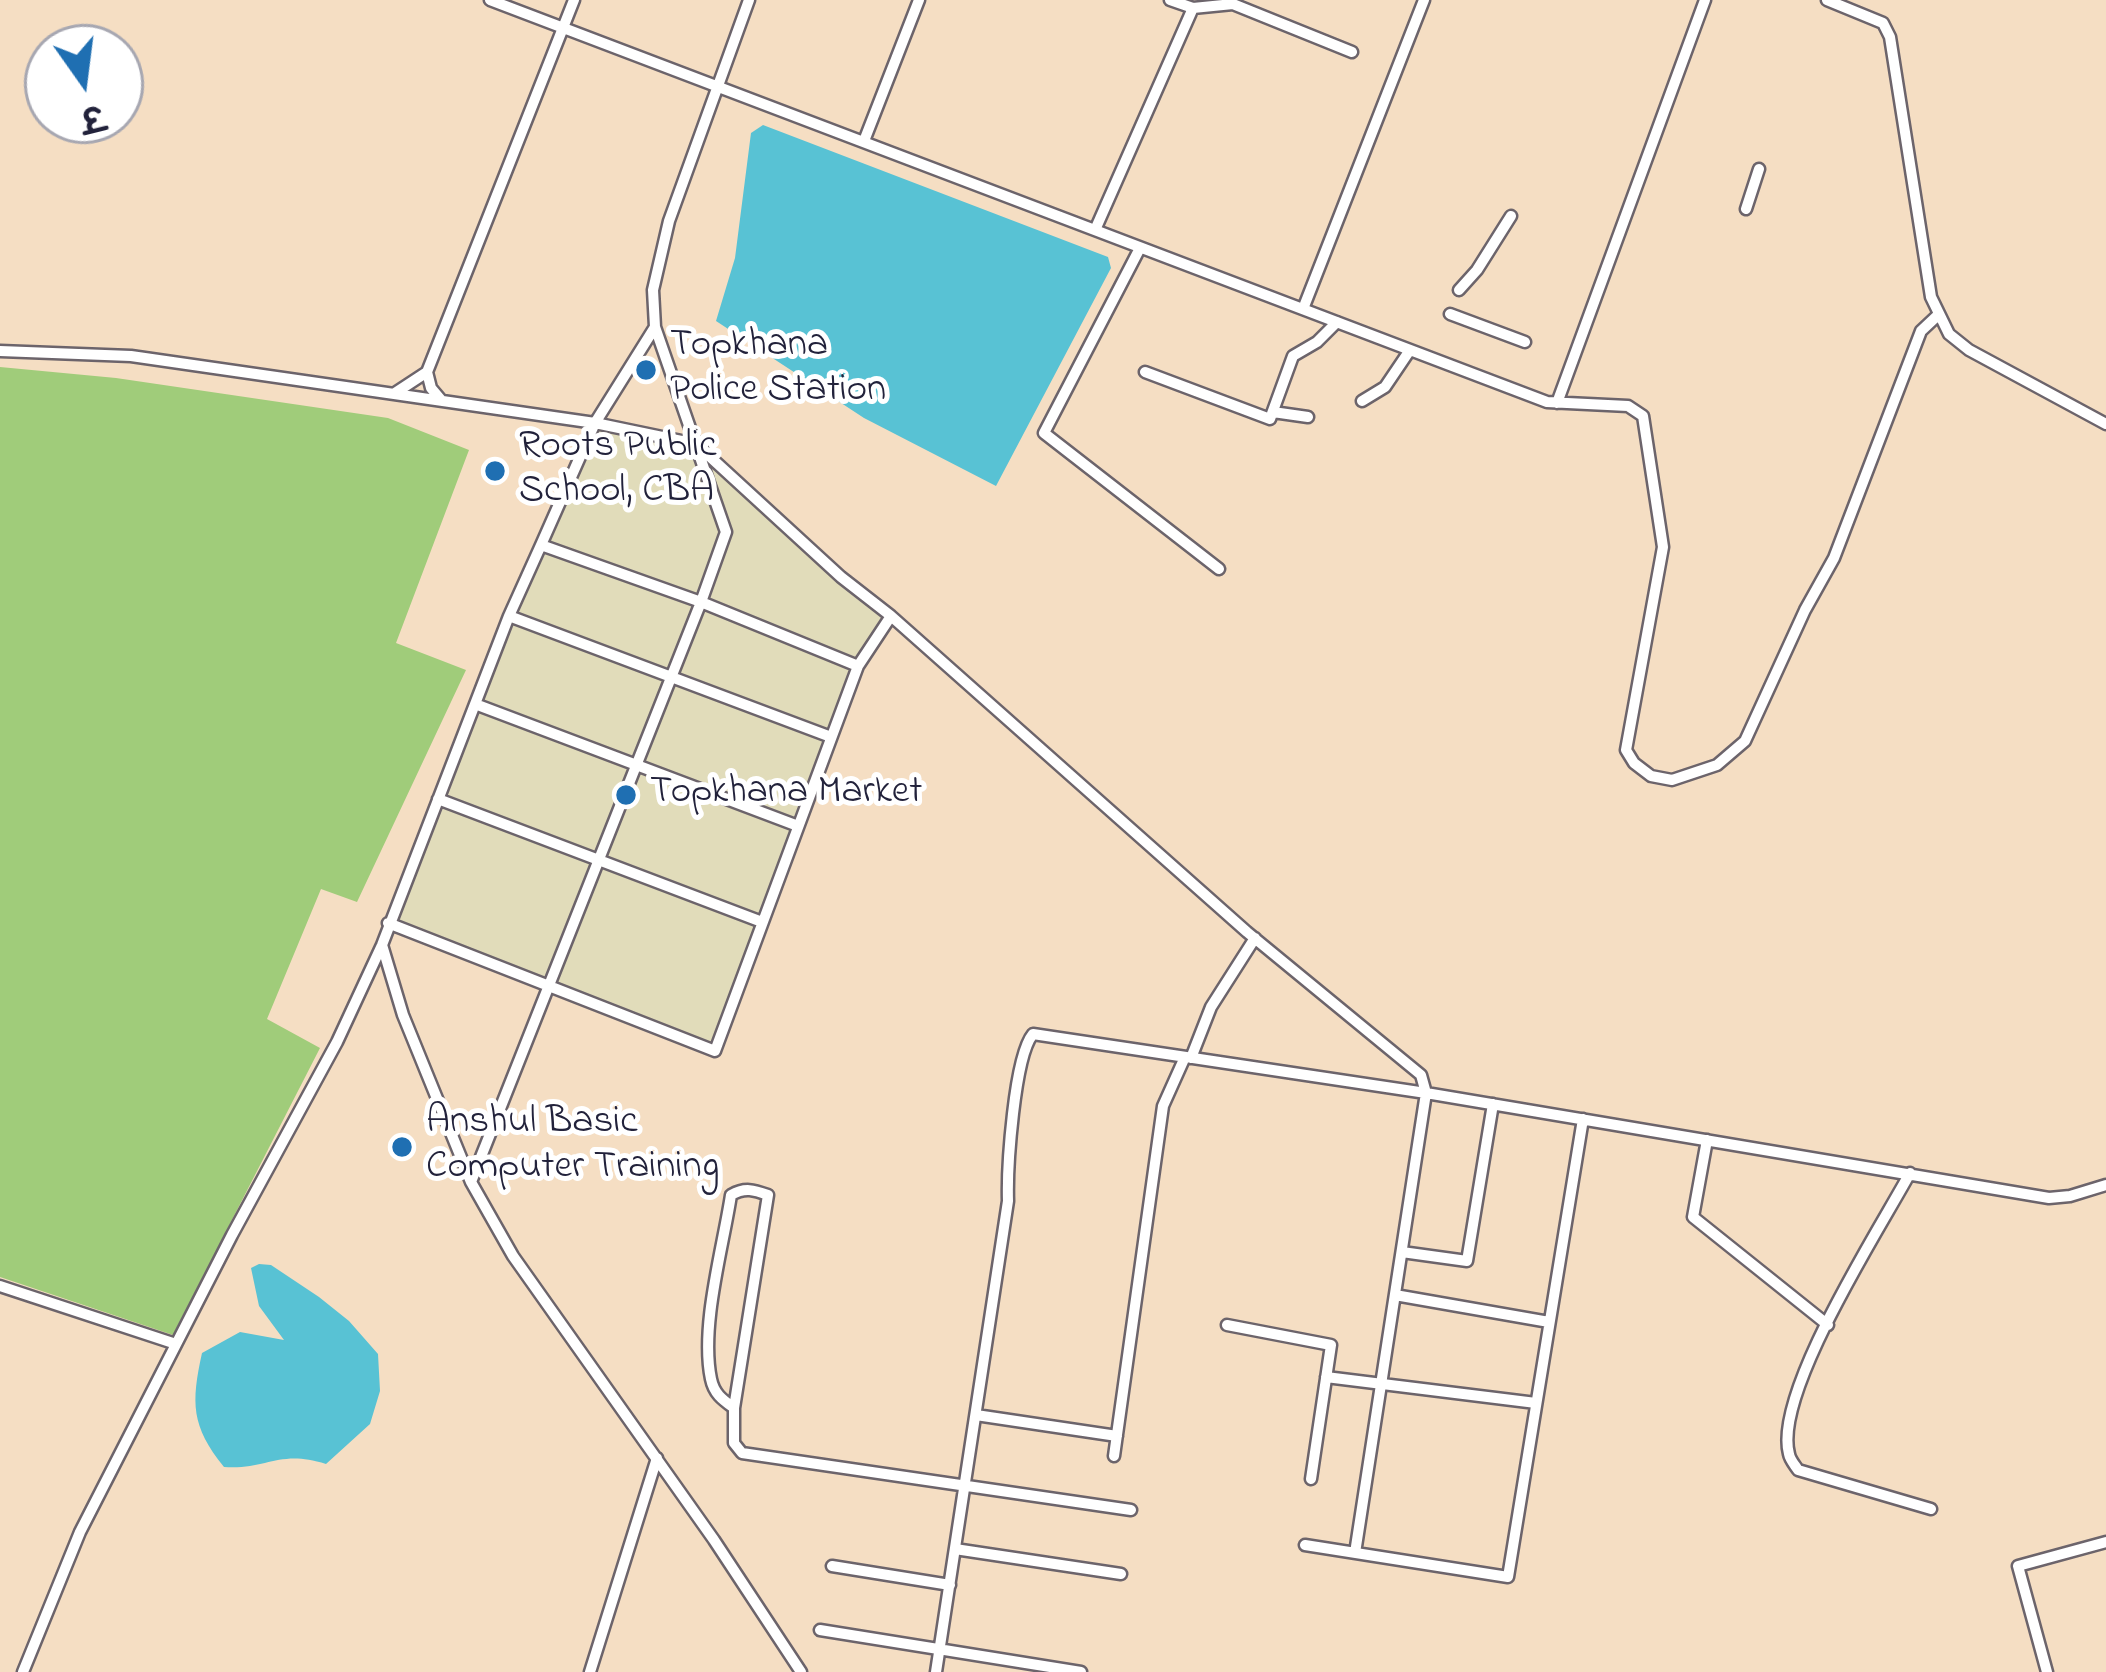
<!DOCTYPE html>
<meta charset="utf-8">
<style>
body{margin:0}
#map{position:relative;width:2106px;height:1672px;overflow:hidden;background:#f5dec3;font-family:"Indie Flower","Playpen Sans Deva",sans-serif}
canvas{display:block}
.north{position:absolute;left:24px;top:24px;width:120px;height:120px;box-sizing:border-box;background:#fff;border:3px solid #a7a7b1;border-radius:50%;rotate:166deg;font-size:33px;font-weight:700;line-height:48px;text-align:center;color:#22223b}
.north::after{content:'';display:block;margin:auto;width:42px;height:54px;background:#1f6fb2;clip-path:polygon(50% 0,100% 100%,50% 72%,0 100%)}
</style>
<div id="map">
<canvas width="2106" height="1672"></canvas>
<div class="north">उ</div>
</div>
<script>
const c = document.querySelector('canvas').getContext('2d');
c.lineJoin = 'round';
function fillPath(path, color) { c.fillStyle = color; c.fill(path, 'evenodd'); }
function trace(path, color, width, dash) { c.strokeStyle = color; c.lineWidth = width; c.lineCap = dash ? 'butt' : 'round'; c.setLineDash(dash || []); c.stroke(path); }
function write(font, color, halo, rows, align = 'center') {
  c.font = font + ' "Indie Flower",sans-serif'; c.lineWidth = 10; c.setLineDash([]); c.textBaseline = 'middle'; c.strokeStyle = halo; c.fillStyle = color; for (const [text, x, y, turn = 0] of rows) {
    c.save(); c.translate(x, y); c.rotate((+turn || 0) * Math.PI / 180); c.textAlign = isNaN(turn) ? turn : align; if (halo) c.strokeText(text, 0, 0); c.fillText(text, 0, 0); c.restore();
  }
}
fillPath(new Path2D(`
 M 595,423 L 696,444 L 891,616 L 858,666 L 715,1051 L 388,923 L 541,545 Z`), '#e1dcba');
fillPath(new Path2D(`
 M 0,367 L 116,378 L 388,418 L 469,450 L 396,643 L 466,670 L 357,902 L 321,889 L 267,1019 L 320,1048 L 173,1335 L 0,1277 Z`), '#a0cc7a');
fillPath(new Path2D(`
 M 763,125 L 1108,257 L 1111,268 L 996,486 L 864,418 L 716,321 L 735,258 L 751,133 Z
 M 259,1264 L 271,1265 L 319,1297 L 349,1321 L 378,1354 L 380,1391 L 370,1424 L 326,1464 C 279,1449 267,1470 224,1467 C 191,1426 191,1403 202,1353 L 240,1332 L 284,1340 L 259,1306 L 251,1268 Z`), '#58c2d4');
const minor = new Path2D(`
 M 490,0 L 1547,402 L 1628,406 L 1643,416 L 1663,547 L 1626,750 L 1634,763 L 1651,776 L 1672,780 L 1717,765 L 1745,741 L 1805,610 L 1834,558 L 1921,331 L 1937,316
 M 1170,0 L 1193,8 L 1233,4 L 1352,52
 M 1827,0 L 1883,23 L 1890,37 L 1931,297 L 1949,334 L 1969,350 L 2106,424
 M 864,141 L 919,0
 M 1746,209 L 1759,169
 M 1095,230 L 1193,8
 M 1140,248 L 1044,433 L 1219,569
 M 1459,290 L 1477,270 L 1511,216
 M 1303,309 L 1424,0
 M 1450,314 L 1525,342
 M 0,351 L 131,356 L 595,423 L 696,444 L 841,577 L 891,616 L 1247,932 L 1421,1075 L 1426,1093 L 1355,1553
 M 1145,372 L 1270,419 L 1293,356 L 1317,342 L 1337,322
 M 395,393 L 427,372
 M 442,401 L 431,388 L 427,372 L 574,0
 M 1362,401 L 1385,387 L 1410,350
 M 1557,403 L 1705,0
 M 1273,412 L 1308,417
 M 541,545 L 701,602 L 858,666
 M 509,616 L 831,737
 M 475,704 L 798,826
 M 438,799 L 762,922
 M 388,923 L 715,1051 L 858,666 L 891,616
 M 382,945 L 403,1015 L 471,1182 L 513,1256 L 714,1540 L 801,1672
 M 1191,1058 L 1211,1007 L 1255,938
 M 1707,1140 L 1693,1217 L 1828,1325
 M 1910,1173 C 1879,1230 1773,1394 1789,1454 C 1790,1460 1795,1465 1798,1470 L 1931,1509
 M 471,1182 L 701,602 L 726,532 L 655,327 L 653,290 L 669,221 L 749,0
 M 1402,1252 L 1467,1261 L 1493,1104
 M 0,1286 L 176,1344
 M 1395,1295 L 1549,1322
 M 1227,1325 L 1331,1345 L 1311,1479
 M 1326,1377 L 1536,1403
 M 734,1408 C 723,1400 714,1394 711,1379 C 700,1326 723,1248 731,1195 C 745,1187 754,1190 768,1195 L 734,1408 L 734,1443 L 742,1453 L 1131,1510
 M 976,1415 L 1117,1436
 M 1114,1456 L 1163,1106 L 1185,1057
 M 1305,1545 L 1508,1577 L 1583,1119
 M 955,1549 L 1121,1574
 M 832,1566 L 950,1585
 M 820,1630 L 1081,1672
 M 23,1672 L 80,1532 L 232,1235 L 337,1042 L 382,945 L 509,616 L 541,545 L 595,423 L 655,327
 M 590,1672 L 657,1458
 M 936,1672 L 1008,1201 C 1007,1168 1014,1057 1033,1034 L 1426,1093 L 2049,1198 L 2070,1196 L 2106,1185
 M 2047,1672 L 2018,1566 L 2106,1542`);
trace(minor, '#6c646b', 15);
trace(minor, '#fff', 10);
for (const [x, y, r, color] of [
 [646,370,12,"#1f6fb2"],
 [495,471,12,"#1f6fb2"],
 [626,795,12,"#1f6fb2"],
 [402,1147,12,"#1f6fb2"]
]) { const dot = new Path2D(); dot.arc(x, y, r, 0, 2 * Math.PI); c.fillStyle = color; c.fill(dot); trace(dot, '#fff', 4.5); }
write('39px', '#22223b', '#fff', [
 ["Topkhana",670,348],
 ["Police Station",670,393],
 ["Roots Public",519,449],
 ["School, CBA",519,494],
 ["Topkhana Market",650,795],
 ["Anshul Basic",426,1125],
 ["Computer Training",426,1170]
], 'left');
</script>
